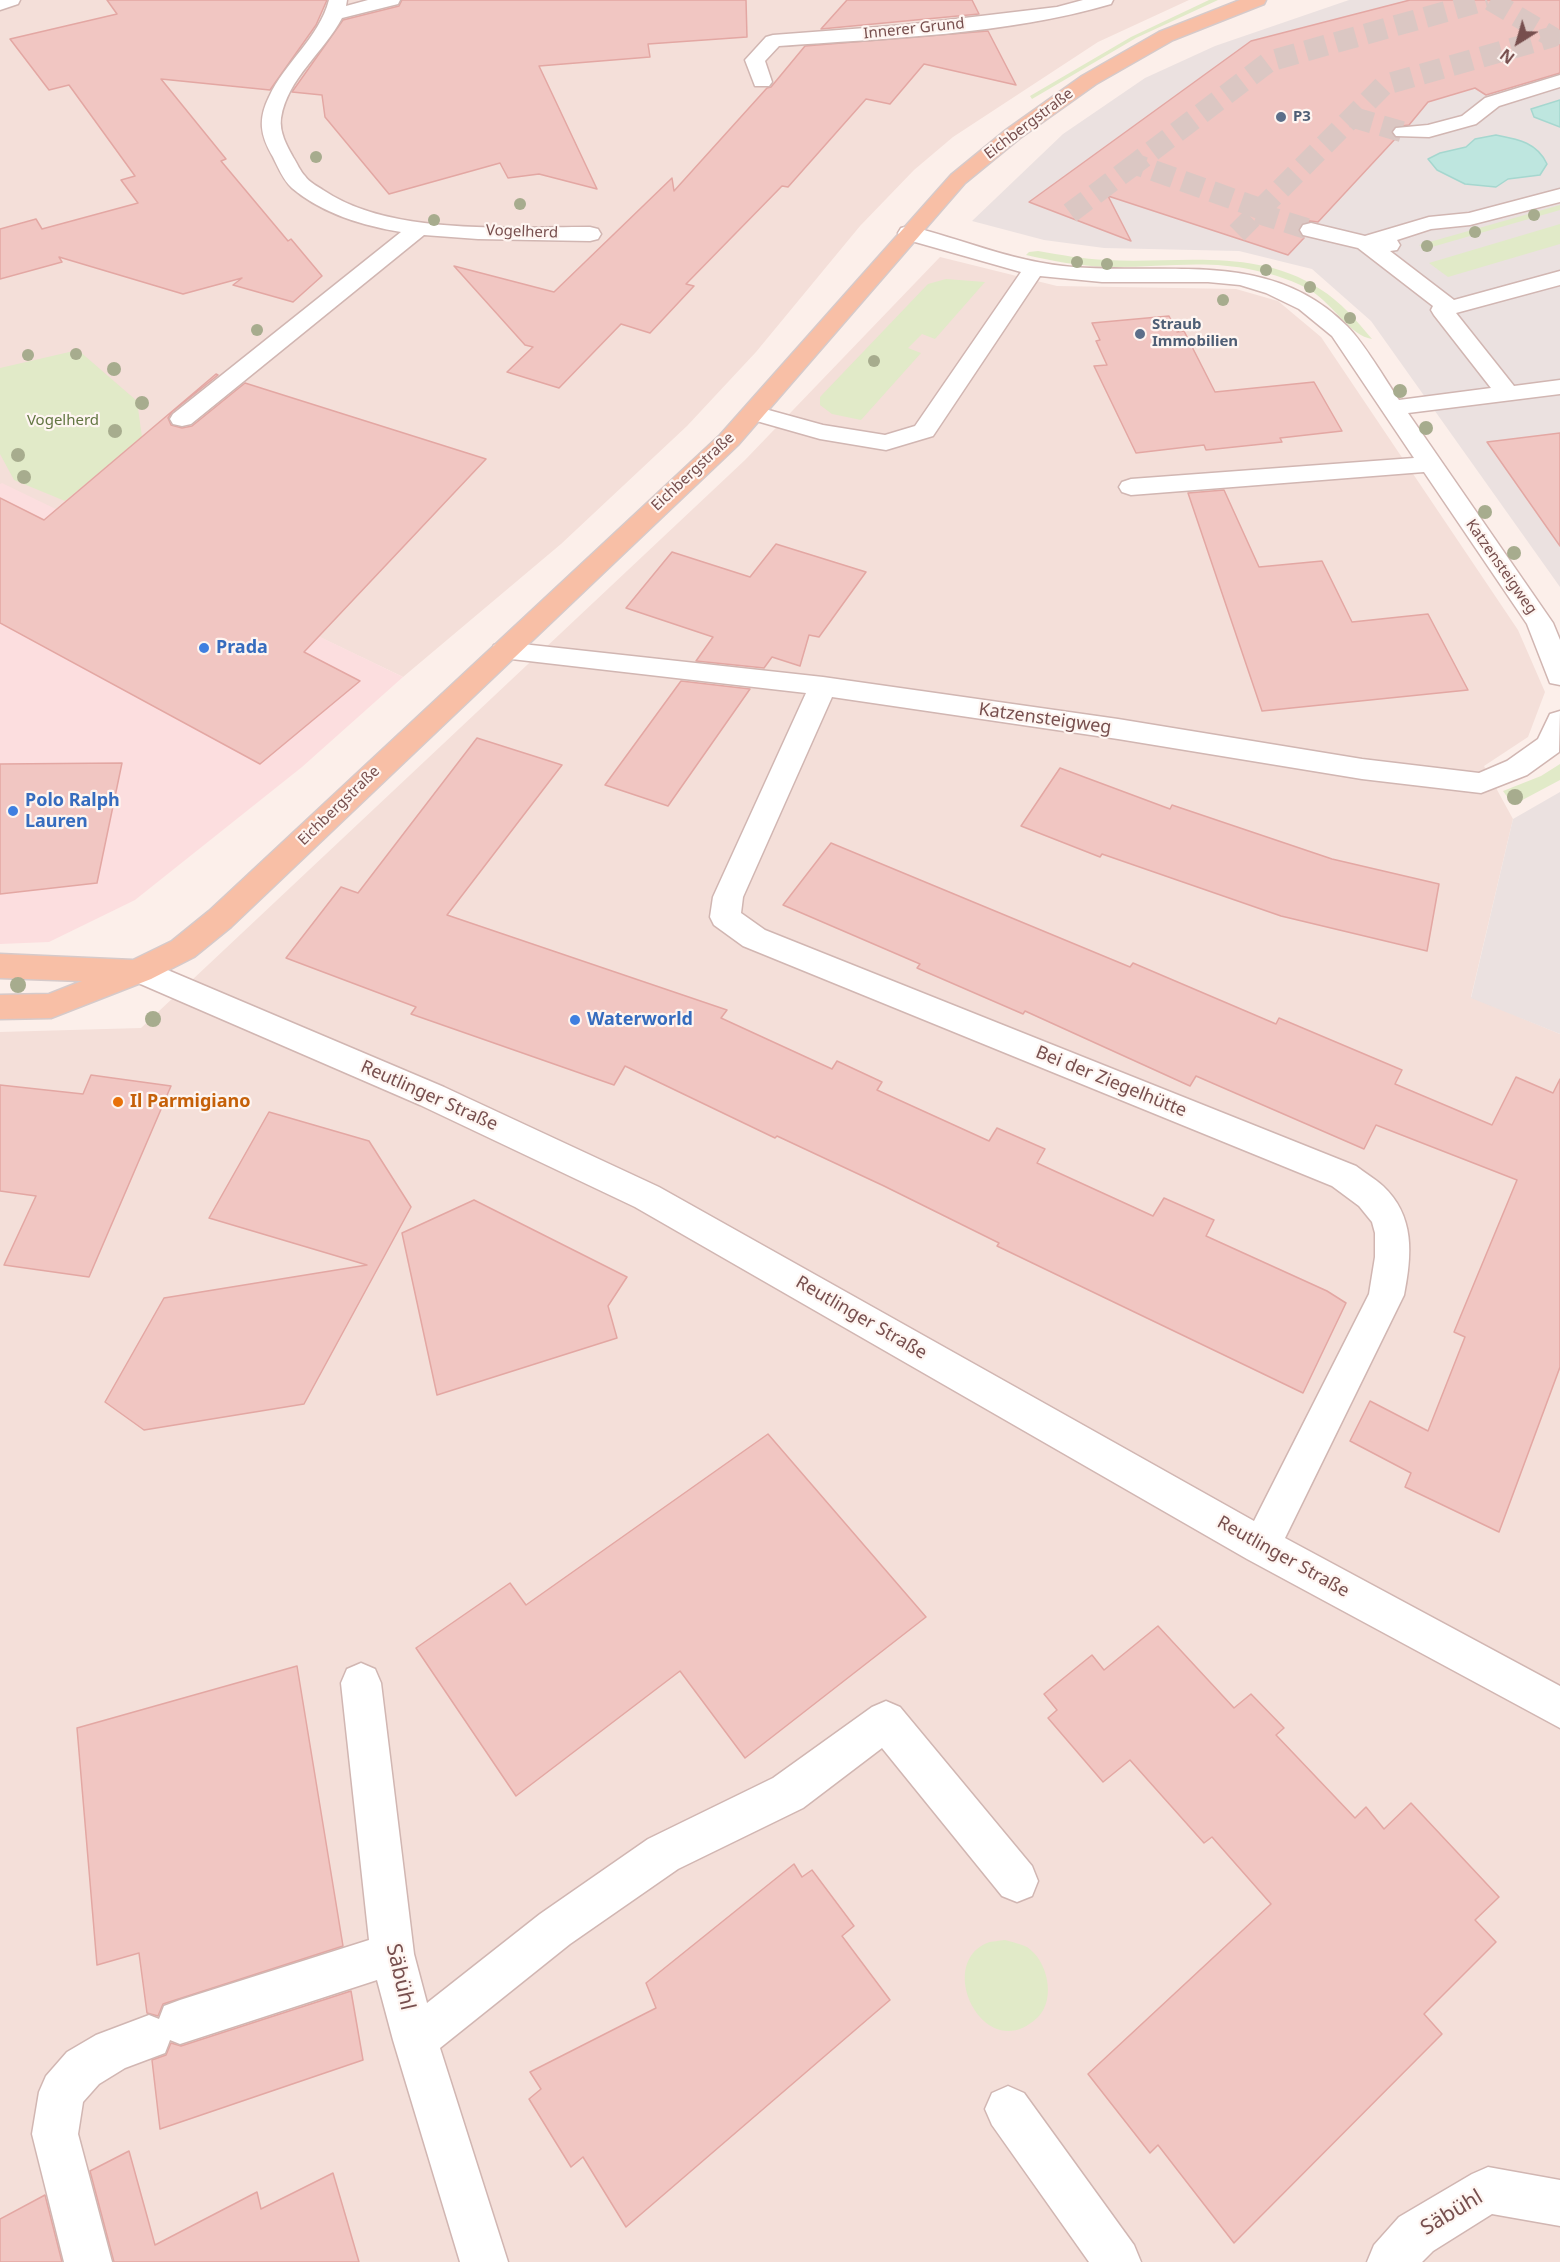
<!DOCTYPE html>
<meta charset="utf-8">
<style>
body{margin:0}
#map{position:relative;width:1560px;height:2262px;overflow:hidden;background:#fcefea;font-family:"Noto Sans",sans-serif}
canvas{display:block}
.north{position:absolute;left:1488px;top:12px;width:60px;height:60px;-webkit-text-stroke:4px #fef5f1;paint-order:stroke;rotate:217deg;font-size:16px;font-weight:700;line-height:24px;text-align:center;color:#774f4e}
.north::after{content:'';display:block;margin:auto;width:21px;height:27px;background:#774f4e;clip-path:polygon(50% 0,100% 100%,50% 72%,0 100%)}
</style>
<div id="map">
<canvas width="1560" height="2262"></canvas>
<div class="north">N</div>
</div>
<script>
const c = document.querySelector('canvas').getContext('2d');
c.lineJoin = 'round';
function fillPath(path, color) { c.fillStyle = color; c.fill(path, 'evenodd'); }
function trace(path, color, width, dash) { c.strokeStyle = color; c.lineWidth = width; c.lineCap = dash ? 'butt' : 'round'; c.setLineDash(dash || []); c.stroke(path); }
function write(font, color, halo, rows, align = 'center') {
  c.font = font + ' "Noto Sans",sans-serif'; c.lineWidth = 4.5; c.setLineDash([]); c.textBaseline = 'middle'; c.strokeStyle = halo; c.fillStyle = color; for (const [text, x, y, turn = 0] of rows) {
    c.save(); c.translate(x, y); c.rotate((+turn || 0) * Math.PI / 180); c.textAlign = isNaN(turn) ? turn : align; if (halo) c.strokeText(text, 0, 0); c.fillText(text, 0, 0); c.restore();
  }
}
fillPath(new Path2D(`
 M 0,0 L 1189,0 L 1098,42 L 953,137 L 914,170 L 860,226 L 756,352 L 687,426 L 561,544 L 403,677 L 0,484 Z
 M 940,257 L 1057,286 L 1236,289 L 1278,301 L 1321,337 L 1518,630 L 1545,692 L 1528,737 L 1484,766 L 1513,819 L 1471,997 L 1560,1034 L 1560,2262 L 0,2262 L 0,1032 L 141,1028 L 745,460 Z`), '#f4dfd9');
fillPath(new Path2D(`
 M 2,483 L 403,677 L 302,767 L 135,900 L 49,942 L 0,944 L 0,484 Z`), '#fcdedf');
fillPath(new Path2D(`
 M 1349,0 L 1560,0 L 1560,587 L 1371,321 L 1312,269 L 1239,251 L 1104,248 L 1044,240 L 972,221 L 1063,134 L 1145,78 L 1215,46 Z
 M 1560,792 L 1560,1034 L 1471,998 L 1513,819 Z`), '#ebe1e0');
fillPath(new Path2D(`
 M 1209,0 L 1218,0 L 1136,38 L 1032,99 L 1030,96 L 1131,37 Z
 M 1560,205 L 1560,210 L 1425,249 L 1419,245 Z
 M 1560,224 L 1560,244 L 1448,277 L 1429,263 Z
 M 1038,251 C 1061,255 1083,259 1106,260 C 1178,264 1255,247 1320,289 C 1341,302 1356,320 1372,339 C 1351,336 1333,305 1313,292 C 1296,281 1273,274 1253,270 C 1205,259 1156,268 1107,267 C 1079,266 1053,261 1026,255 L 1029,252 Z
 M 946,279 L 985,282 L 935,339 L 922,334 L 908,348 L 921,353 L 861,420 L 832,414 L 820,405 L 820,397 L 928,284 Z
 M 78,350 L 137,401 L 142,437 L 65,501 L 14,480 L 0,454 L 0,368 Z
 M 1560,764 L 1560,780 L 1513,805 L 1503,791 L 1541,776 Z
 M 1005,1940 C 1012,1942 1021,1944 1027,1947 C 1048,1961 1056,1999 1038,2017 C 986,2068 934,1965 987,1943 C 992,1941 1000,1941 1005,1940 Z`), '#e1eac8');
const water = new Path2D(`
 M 1560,100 L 1560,127 L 1534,117 L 1531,109 Z
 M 1496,135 C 1517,139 1537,142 1547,164 L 1540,175 L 1508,179 L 1496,187 L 1465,184 L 1437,170 L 1428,159 L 1440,153 L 1466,147 L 1475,139 Z`);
fillPath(water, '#bee6df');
trace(water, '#a5d7cf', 1.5);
const building = new Path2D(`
 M 107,0 L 327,0 L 316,25 L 270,90 L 161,79 L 226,159 L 221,161 L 288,241 L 291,239 L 322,276 L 293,302 L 233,285 L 242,278 L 183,294 L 59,257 L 62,262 L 0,279 L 0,229 L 36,219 L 42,229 L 138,203 L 121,180 L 135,176 L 69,85 L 49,90 L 10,39 L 117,14 Z
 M 402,0 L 746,0 L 747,37 L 648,44 L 650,57 L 539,66 L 597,189 L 539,174 L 508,178 L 500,163 L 389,194 L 325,117 L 322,95 L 292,92 L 343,20 L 399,6 Z
 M 847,0 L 972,0 L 979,14 L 821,29 Z
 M 1410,0 L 1560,0 L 1560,73 L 1486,95 L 1475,88 L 1428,102 L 1409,125 L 1394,127 L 1391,132 L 1396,138 L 1318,222 L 1310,221 L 1301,224 L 1298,231 L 1304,238 L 1288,255 L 1108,196 L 1131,241 L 1029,202 L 1251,41 Z
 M 988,31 L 1016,85 L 924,64 L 890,104 L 866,99 L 788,187 L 782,186 L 686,284 L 694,286 L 650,333 L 621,324 L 559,388 L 507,372 L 533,347 L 525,345 L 454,266 L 554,292 L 672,178 L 674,191 L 767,88 L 771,87 L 805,46 Z
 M 1169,316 L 1177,332 L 1184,331 L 1215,392 L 1314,382 L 1342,431 L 1280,438 L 1282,442 L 1206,450 L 1204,445 L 1136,453 L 1094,366 L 1107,365 L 1096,341 L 1100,340 L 1092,323 Z
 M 216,374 L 218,375 L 172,412 L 168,418 L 171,425 L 182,428 L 192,426 L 245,383 L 486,459 L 304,652 L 360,681 L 260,764 L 0,623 L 0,498 L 44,520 Z
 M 1560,433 L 1560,546 L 1487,442 Z
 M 1224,490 L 1259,567 L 1322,561 L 1352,622 L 1428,614 L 1468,690 L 1262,711 L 1188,493 Z
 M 776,544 L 866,572 L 819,637 L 809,635 L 800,666 L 772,657 L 764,668 L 696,661 L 713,637 L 626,608 L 672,552 L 750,577 Z
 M 681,681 L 750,689 L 668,806 L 605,785 Z
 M 477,738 L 562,765 L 447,915 L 727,1010 L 721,1018 L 832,1069 L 837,1061 L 882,1082 L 877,1090 L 989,1141 L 997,1128 L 1045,1149 L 1037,1163 L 1153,1216 L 1164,1198 L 1214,1220 L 1206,1236 L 1327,1291 L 1346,1303 L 1303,1393 L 997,1246 L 999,1243 L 884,1186 L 777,1136 L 775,1138 L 625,1066 L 614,1085 L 411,1014 L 416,1007 L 286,958 L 341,887 L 358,893 Z
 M 122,763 L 97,883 L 0,894 L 0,764 Z
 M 1060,768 L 1170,809 L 1172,805 L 1332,859 L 1439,884 L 1427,951 L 1281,916 L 1102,854 L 1100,857 L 1021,826 Z
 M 831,843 L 1130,967 L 1133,963 L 1276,1024 L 1279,1018 L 1402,1070 L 1395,1084 L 1492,1125 L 1516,1077 L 1553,1093 L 1560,1079 L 1560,1367 L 1499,1532 L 1405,1487 L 1411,1473 L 1350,1441 L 1370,1401 L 1428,1431 L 1465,1337 L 1454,1332 L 1517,1180 L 1376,1125 L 1364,1149 L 1196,1076 L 1190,1086 L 1025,1011 L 1023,1014 L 917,968 L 920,964 L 783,905 Z
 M 91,1075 L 171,1086 L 89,1277 L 4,1265 L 36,1196 L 0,1191 L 0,1085 L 83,1094 Z
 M 269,1112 L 369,1141 L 411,1207 L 304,1404 L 144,1430 L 105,1402 L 164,1298 L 367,1265 L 209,1218 Z
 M 474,1200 L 627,1277 L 608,1306 L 617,1338 L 437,1395 L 402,1233 Z
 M 768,1434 L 926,1617 L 745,1758 L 680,1671 L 516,1796 L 416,1648 L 510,1583 L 526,1605 Z
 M 1158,1626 L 1234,1708 L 1251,1694 L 1284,1728 L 1276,1735 L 1355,1818 L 1366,1807 L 1384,1829 L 1411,1803 L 1499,1897 L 1475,1920 L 1496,1942 L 1424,2014 L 1442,2034 L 1234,2243 L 1158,2145 L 1150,2153 L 1088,2074 L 1271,1904 L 1212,1837 L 1204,1843 L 1130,1760 L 1103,1782 L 1048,1718 L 1057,1710 L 1044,1694 L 1092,1655 L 1104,1670 Z
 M 297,1666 L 343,1946 L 163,2004 L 158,2016 L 147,2013 L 139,1953 L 97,1965 L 77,1728 Z
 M 794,1864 L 802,1877 L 812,1870 L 854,1926 L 842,1936 L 890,2000 L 626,2227 L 583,2157 L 571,2167 L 529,2099 L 541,2089 L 530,2072 L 656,2008 L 646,1983 Z
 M 351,1991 L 363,2060 L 160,2129 L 152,2060 L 166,2055 L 171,2043 L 181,2046 Z
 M 129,2151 L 155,2245 L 257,2192 L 261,2209 L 333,2173 L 359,2262 L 114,2262 L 90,2171 Z
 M 45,2195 L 62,2262 L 0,2262 L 0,2219 Z`);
fillPath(building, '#f1c6c2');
trace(building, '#e3a7a3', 1.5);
trace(new Path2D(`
 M 1352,117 L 1403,132
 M 1261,209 L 1135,164 L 1270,61 L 1487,0
 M 1070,213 L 1135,164
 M 1257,213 L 1311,230
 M 1237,233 L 1384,85 L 1552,37 L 1490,0`), '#dbc7c3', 21, [21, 10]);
const minor = new Path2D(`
 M 0,0 L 20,0 L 18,4 L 0,10 Z
 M 329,0 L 347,0 L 346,6 L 368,0 L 400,0 L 398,4 L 342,18 C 324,52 287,79 281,118 C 279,132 287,146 293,157 C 297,163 300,171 305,176 C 309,182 317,186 323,190 C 390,236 511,227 590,227 L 598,229 L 601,234 L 598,239 L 590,241 L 478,239 L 424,235 L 191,424 L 182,426 L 173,424 L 170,419 L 173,414 L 401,232 C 364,226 321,213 292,188 C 283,180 278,167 273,157 C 260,135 258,119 269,97 C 285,62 319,38 329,0 Z
 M 1083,0 L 1113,0 L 1111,4 C 1005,35 888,38 779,46 L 765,61 L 772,82 L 769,86 L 755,86 L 745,60 L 766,37 L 773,35 L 905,25 L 1057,7 Z
 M 1560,75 L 1560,87 L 1499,106 L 1476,124 L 1429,137 L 1396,136 L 1393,132 L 1396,128 L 1428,125 L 1462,116 L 1485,98 Z
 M 1560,189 L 1560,202 L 1470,225 L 1431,229 L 1397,240 L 1400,245 L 1397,250 L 1390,251 L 1454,300 L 1560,271 L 1560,285 L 1456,313 L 1514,386 L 1560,380 L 1560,394 L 1408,413 L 1553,623 L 1560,640 L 1560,685 L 1550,683 L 1527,624 L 1424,472 L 1131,495 L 1122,492 L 1119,487 L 1122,482 L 1131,479 L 1414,458 L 1332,336 L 1299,309 L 1266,293 L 1240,285 L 1208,282 L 1102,282 L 1040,276 L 933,436 L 886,450 L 820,439 L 746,418 L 742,413 L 746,408 L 754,406 L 823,425 L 885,435 L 915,426 L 1021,272 L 901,238 L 898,233 L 901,228 L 909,226 C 961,239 1009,260 1063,266 C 1162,277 1268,246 1347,326 C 1364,343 1385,379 1399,400 L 1491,388 L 1434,315 L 1431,310 L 1433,306 L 1358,248 L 1303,235 L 1300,230 L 1303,225 L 1311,223 L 1365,236 L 1429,217 L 1469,213 Z
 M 504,642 L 823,677 L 1118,719 L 1362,759 L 1479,773 L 1507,761 L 1538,739 L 1550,714 L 1560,711 L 1559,752 L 1527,775 L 1481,793 L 1362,779 L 1118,739 L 832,697 L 743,897 L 741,913 L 765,930 L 1356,1166 C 1365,1173 1374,1178 1383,1186 C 1415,1216 1412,1255 1404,1295 L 1285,1538 L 1560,1686 L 1560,1728 L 1247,1559 L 635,1207 L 420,1105 L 129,979 L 125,971 L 129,963 L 140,959 L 151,963 L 444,1087 L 659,1187 L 1254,1521 L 1369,1294 L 1375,1257 L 1375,1233 L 1372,1222 L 1359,1206 L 1332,1186 L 743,946 L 714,925 L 710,917 L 713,897 L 806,693 L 494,657 L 491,651 L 494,645 Z
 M 361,1663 L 375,1669 L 381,1683 L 414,1954 L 427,2003 L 540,1914 L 648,1839 L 773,1778 L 872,1707 L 886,1701 L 900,1707 L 1032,1866 L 1038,1881 L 1032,1896 L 1017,1902 L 1002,1896 L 882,1748 L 803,1808 L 678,1869 L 570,1944 L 440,2048 L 508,2262 L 460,2262 L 393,2040 L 377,1980 L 180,2044 L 170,2040 L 165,2053 L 125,2068 L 99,2084 L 83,2102 L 78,2134 L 112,2262 L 64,2262 L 32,2134 L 39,2092 L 46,2076 L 67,2052 L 96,2035 L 149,2015 L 159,2019 L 164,2006 L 180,2000 L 369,1940 L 341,1683 L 347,1669 Z
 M 1008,2086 L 1024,2093 L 1134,2245 L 1141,2262 L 1089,2262 L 992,2125 L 985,2109 L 992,2093 Z
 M 1488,2167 L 1560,2180 L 1560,2226 L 1492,2214 L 1433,2251 L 1422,2262 L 1367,2262 L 1374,2245 L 1399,2217 L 1472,2174 Z`);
const major = new Path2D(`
 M 1240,0 L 1266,0 L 1264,4 L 1173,40 L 1096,84 L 1020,138 L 965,183 L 738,445 L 231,927 L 194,957 L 151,979 L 51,1018 L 0,1019 L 0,995 L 49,994 L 82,981 L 0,978 L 0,954 L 133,960 L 172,941 L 209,911 L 720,435 L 951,175 L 1006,130 L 1082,76 L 1159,32 Z`);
trace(minor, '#d1b6b2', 3);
trace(major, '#d6caca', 3);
fillPath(minor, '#fff');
fillPath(major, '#f8bfa6');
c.fillStyle = '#a7ac8e';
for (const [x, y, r] of [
 [316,157,6],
 [520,204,6],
 [1534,215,6],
 [434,220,6],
 [1475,232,6],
 [1427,246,6],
 [1077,262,6],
 [1107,264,6],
 [1266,270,6],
 [1310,287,6],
 [1223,300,6],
 [1350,318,6],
 [257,330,6],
 [76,354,6],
 [28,355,6],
 [874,361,6],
 [114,369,7],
 [1400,391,7],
 [142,403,7],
 [1426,428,7],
 [115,431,7],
 [18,455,7],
 [24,477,7],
 [1485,512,7],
 [1514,553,7],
 [1515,797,8],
 [18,985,8],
 [153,1019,8]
]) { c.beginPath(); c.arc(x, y, r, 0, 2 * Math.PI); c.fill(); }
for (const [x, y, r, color] of [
 [1281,117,6,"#5c6f8a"],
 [1140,334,6,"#5c6f8a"],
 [204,648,6,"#3f7fe0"],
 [13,811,6,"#3f7fe0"],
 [575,1020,6,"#3f7fe0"],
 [118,1102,6,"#e8710a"]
]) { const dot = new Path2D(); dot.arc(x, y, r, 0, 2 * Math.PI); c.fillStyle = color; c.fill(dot); trace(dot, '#fef5f1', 2); }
write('15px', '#774f4e', '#fef5f1', [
 ["Innerer Grund",914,29,-6],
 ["Eichbergstraße",1029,124,-37],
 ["Vogelherd",522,232,2],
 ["Eichbergstraße",693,472,-43],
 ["Katzensteigweg",1501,567,55],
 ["Eichbergstraße",339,806,-44]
]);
write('bold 15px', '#4e5e75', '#fef5f1', [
 ["P3",1293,117],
 ["Straub",1152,325],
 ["Immobilien",1152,342]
], 'left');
write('15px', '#627642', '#fef5f1', [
 ["Vogelherd",63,421]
]);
write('bold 18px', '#366cbe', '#fef5f1', [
 ["Prada",216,648],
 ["Polo Ralph",25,801],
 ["Lauren",25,822],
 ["Waterworld",587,1020]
], 'left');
write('18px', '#774f4e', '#fef5f1', [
 ["Katzensteigweg",1045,719,8],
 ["Bei der Ziegelhütte",1111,1082,22],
 ["Reutlinger Straße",429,1096,24],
 ["Reutlinger Straße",861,1318,30],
 ["Reutlinger Straße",1283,1557,29]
]);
write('bold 18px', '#c56008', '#fef5f1', [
 ["Il Parmigiano",130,1102]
], 'left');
write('21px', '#774f4e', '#fef5f1', [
 ["Säbühl",400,1977,77],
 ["Säbühl",1452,2213,-31]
]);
</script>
